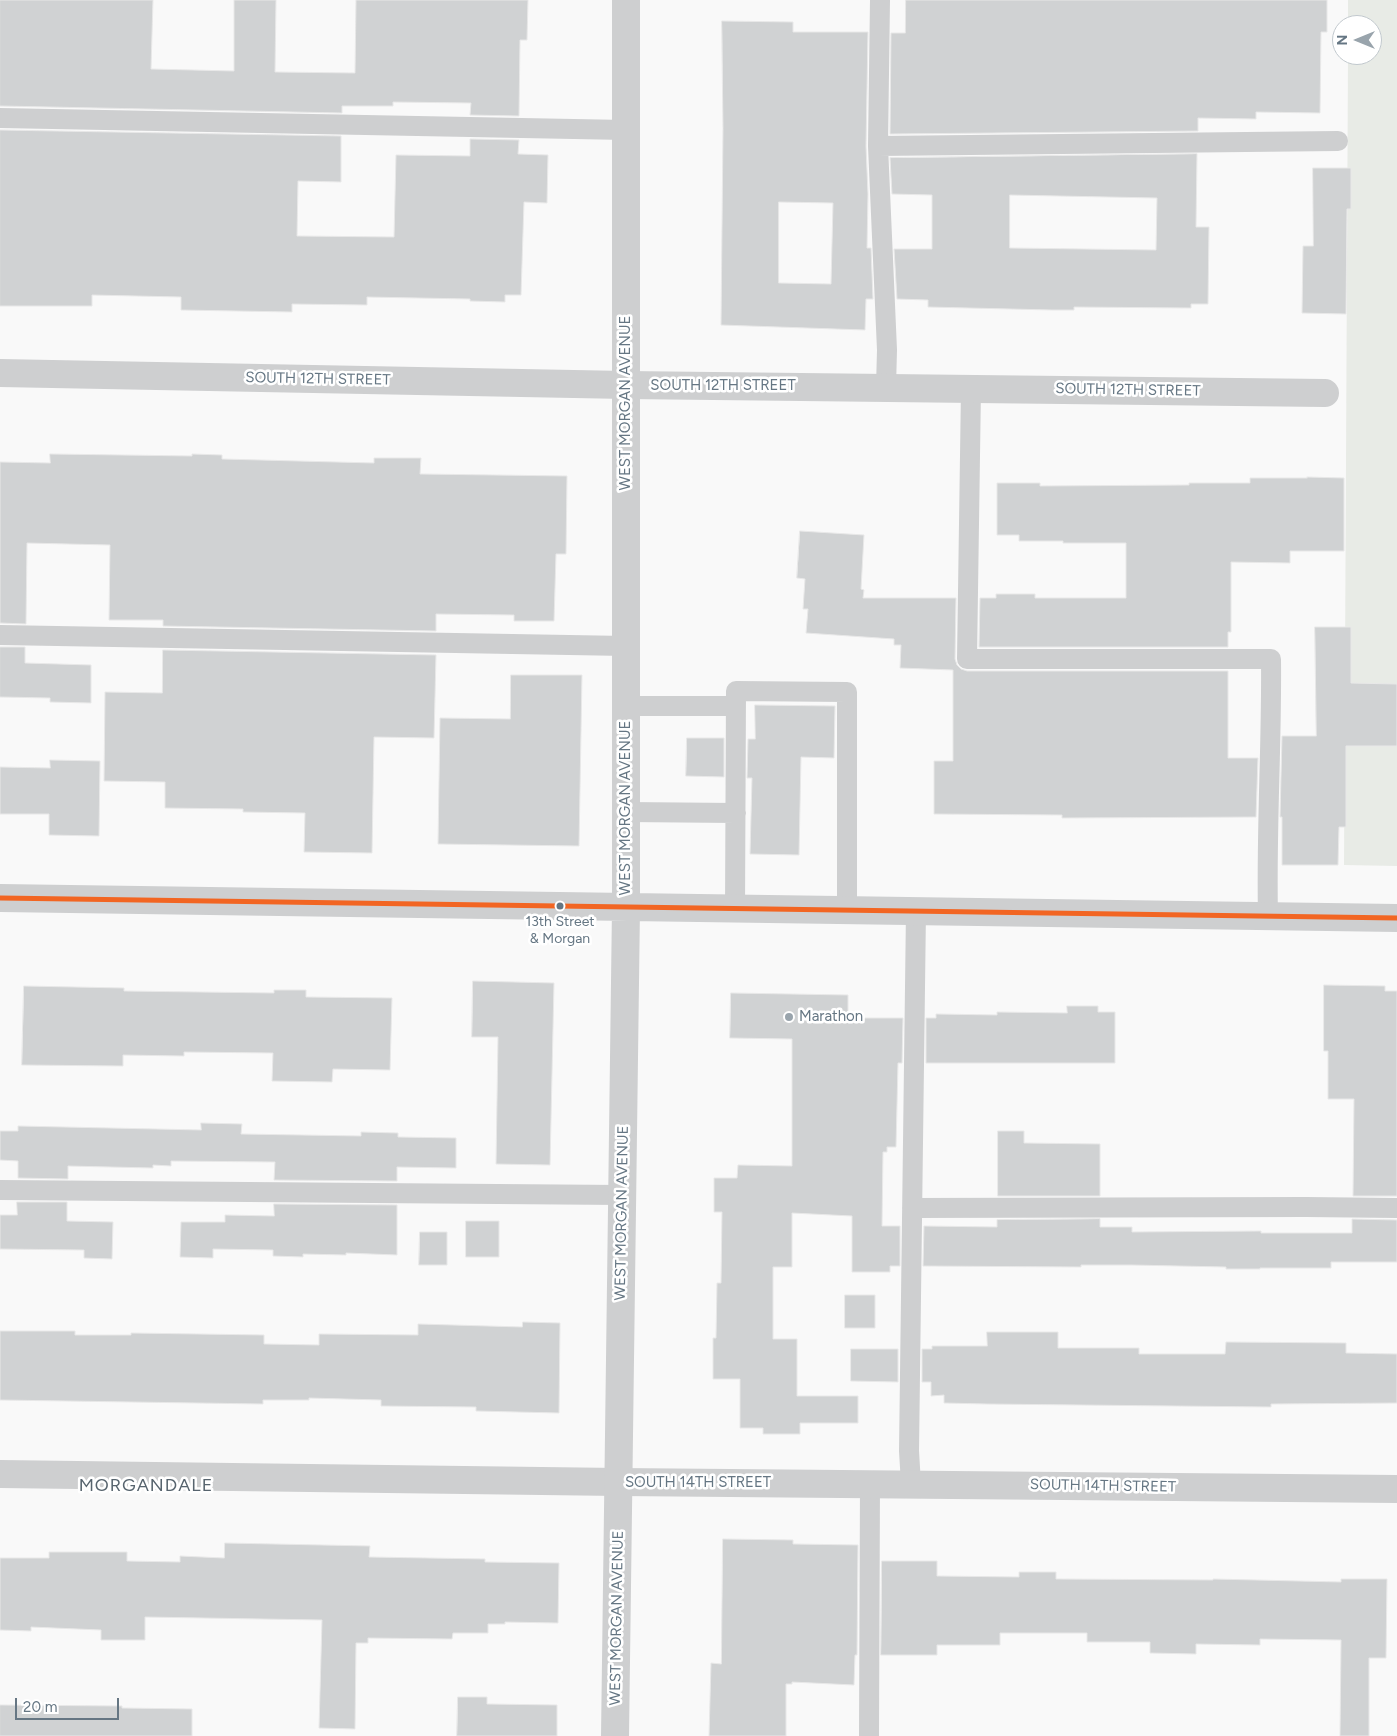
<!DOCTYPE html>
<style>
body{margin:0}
#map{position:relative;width:1397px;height:1736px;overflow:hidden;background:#f9f9f9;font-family:Figtree,sans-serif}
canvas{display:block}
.north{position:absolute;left:1332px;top:15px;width:50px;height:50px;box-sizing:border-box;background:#fff;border:1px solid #c1c8cd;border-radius:50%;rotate:270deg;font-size:14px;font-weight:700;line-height:20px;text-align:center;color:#657683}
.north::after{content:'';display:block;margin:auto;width:18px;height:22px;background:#99a4ac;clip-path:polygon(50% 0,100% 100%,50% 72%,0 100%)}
.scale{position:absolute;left:15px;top:1698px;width:104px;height:22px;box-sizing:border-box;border:2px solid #657683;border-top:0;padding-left:6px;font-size:15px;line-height:18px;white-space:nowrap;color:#657683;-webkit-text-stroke:4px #fff;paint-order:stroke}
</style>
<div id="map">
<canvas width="1397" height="1736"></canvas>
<div class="north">N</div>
<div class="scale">20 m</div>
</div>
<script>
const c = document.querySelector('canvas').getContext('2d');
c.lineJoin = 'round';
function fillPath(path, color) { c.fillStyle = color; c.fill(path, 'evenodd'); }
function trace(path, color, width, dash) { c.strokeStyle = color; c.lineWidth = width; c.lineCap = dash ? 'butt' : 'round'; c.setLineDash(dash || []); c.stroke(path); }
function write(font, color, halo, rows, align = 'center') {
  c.font = font + ' Figtree,sans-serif'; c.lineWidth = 5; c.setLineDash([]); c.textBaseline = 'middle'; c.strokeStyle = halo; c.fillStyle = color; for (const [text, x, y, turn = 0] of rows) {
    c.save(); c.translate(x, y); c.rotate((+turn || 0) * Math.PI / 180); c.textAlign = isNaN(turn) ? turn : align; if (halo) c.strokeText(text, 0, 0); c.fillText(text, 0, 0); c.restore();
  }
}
fillPath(new Path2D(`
 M 1348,0 L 1397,0 L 1397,866 L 1344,865 L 1348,55 L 1372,55 L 1372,25 L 1348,25 Z`), '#e8ebe6');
const building = new Path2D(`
 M 0,0 L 153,0 L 151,69 L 234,71 L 234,0 L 276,0 L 275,72 L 355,73 L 356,0 L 528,0 L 527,40 L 520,40 L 519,116 L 470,115 L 471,103 L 393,102 L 393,106 L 342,106 L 342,113 L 0,106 Z
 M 906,0 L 1327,0 L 1327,32 L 1321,32 L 1320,113 L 1256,112 L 1256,119 L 1198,118 L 1198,131 L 890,134 L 891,33 L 905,33 Z
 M 722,21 L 793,22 L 793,32 L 868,32 L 866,146 L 868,194 L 867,248 L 871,248 L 873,299 L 866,299 L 865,330 L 721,325 L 723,129 ZM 779,202 L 833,203 L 831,284 L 779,283 Z
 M 0,130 L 341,136 L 341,182 L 298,181 L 297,236 L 394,237 L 396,155 L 470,156 L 470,139 L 519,140 L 518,154 L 548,155 L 547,203 L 524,202 L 521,295 L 505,295 L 505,302 L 470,301 L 470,299 L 367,297 L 367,305 L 292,304 L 292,312 L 181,310 L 181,297 L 92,295 L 92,306 L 0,306 Z
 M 1197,154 L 1196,227 L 1209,227 L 1208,304 L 1191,304 L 1191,308 L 1074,307 L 1074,310 L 1052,310 L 928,307 L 928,300 L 897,299 L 894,249 L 932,249 L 932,195 L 892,194 L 890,158 ZM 1010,195 L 1157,198 L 1156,250 L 1010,248 Z
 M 1313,168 L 1351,168 L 1351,209 L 1347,209 L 1346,314 L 1302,313 L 1303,246 L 1313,246 Z
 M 50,454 L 192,456 L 192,454 L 222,455 L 222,459 L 374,463 L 374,458 L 421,458 L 420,474 L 567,476 L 566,554 L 556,554 L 554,621 L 514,621 L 514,615 L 436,614 L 436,631 L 163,626 L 163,620 L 109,620 L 110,545 L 27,543 L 26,624 L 0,623 L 0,462 L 50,463 Z
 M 1307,477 L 1344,478 L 1344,551 L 1290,551 L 1290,563 L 1231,562 L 1231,632 L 1228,632 L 1228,647 L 979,647 L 980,598 L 996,598 L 996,594 L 1035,594 L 1035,598 L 1126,598 L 1126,543 L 1063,543 L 1063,541 L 1019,541 L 1019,535 L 997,535 L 997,483 L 1040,483 L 1040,486 L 1189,485 L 1189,483 L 1250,483 L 1250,478 L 1307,478 Z
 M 800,531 L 864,535 L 861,589 L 864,590 L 863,598 L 956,598 L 955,659 L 957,665 L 961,669 L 967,671 L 1228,671 L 1228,758 L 1258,758 L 1256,817 L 1062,818 L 1062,815 L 934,814 L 934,761 L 953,761 L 953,670 L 900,668 L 901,645 L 894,645 L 894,639 L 806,633 L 808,609 L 803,609 L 805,579 L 797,578 Z
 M 1315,627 L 1351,627 L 1351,683 L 1397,684 L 1397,746 L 1346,746 L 1346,827 L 1339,827 L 1338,865 L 1282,865 L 1282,817 L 1280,817 L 1282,736 L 1316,736 Z
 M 0,647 L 25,647 L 25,663 L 91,665 L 91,703 L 50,702 L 50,698 L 0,697 Z
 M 163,650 L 436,655 L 434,738 L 374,737 L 372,853 L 304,852 L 305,813 L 243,812 L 243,809 L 165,808 L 165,782 L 104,781 L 105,692 L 162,693 Z
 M 511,675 L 582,675 L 579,846 L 438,844 L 440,718 L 510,719 Z
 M 755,705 L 835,706 L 834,758 L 801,757 L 799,855 L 750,854 L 752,778 L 747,778 L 748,739 L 755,739 Z
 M 687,738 L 724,738 L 724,777 L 686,776 Z
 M 50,760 L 100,761 L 99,836 L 49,835 L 49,814 L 0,814 L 0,767 L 50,768 Z
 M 473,981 L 554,983 L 550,1165 L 496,1164 L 498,1037 L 472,1037 Z
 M 1324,985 L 1385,986 L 1385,991 L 1397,991 L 1397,1196 L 1353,1196 L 1354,1099 L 1328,1099 L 1328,1051 L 1324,1051 Z
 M 24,986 L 124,988 L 124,991 L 274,993 L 274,990 L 306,990 L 306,997 L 392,998 L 390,1070 L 333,1069 L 332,1082 L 272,1081 L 273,1053 L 184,1052 L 184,1056 L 123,1055 L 123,1066 L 22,1065 Z
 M 731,993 L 848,995 L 848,1018 L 903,1018 L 902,1063 L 898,1063 L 896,1147 L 887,1147 L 887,1152 L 883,1152 L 882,1226 L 900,1226 L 900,1266 L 890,1266 L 890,1272 L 852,1272 L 852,1216 L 792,1213 L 792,1267 L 773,1267 L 773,1339 L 797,1339 L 797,1396 L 858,1396 L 858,1423 L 800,1423 L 800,1434 L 763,1434 L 763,1428 L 740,1428 L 740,1379 L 713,1379 L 713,1338 L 716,1338 L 717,1283 L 721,1283 L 722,1212 L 714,1212 L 714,1178 L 737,1178 L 738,1165 L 792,1166 L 792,1039 L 730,1038 Z
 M 1067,1006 L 1098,1006 L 1098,1012 L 1115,1012 L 1115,1063 L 926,1063 L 926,1018 L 936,1018 L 936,1014 L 997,1015 L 997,1012 L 1067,1013 Z
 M 201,1123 L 242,1124 L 241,1134 L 361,1136 L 361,1132 L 398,1133 L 398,1137 L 456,1138 L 456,1168 L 397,1167 L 397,1181 L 274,1180 L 275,1162 L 171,1161 L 171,1166 L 153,1165 L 153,1168 L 68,1166 L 68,1179 L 18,1178 L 18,1161 L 0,1160 L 0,1131 L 18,1131 L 18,1126 L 201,1130 Z
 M 998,1131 L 1024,1131 L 1024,1143 L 1100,1144 L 1100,1196 L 998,1196 Z
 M 17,1202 L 67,1202 L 67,1221 L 113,1222 L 112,1259 L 84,1258 L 84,1250 L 0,1249 L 0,1215 L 17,1215 Z
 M 274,1204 L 397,1205 L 397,1255 L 346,1253 L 346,1255 L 303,1254 L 303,1257 L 273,1256 L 273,1250 L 213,1249 L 213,1258 L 180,1257 L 181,1222 L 225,1222 L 225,1215 L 274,1216 Z
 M 1100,1219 L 1100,1227 L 1132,1227 L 1132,1232 L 1261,1231 L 1261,1233 L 1352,1233 L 1352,1219 L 1397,1220 L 1397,1262 L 1331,1262 L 1331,1268 L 1260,1268 L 1260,1269 L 1226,1269 L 1226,1267 L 1132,1265 L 1081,1265 L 1081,1267 L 923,1266 L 924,1226 L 997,1227 L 997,1220 Z
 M 466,1221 L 499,1221 L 499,1257 L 466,1257 Z
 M 420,1232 L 447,1232 L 447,1265 L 419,1265 Z
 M 845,1295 L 875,1295 L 875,1328 L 845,1328 Z
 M 523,1322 L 560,1323 L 559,1413 L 476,1411 L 476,1407 L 381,1406 L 381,1400 L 309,1398 L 309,1400 L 263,1400 L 263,1404 L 0,1400 L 0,1331 L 75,1331 L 75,1335 L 131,1335 L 131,1333 L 264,1335 L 264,1344 L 319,1345 L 319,1334 L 418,1335 L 418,1324 L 522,1327 Z
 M 987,1332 L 1058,1332 L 1058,1348 L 1139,1348 L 1139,1354 L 1225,1354 L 1226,1342 L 1346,1343 L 1346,1353 L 1397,1354 L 1397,1403 L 1271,1404 L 1271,1407 L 987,1404 L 944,1403 L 944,1395 L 931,1396 L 931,1382 L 922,1382 L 922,1349 L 932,1349 L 932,1346 L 987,1346 Z
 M 851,1349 L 898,1349 L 898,1382 L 851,1381 Z
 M 723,1539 L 793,1540 L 793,1544 L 858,1545 L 857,1655 L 855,1655 L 854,1685 L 792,1682 L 792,1684 L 786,1684 L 786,1736 L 709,1736 L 711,1663 L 721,1664 Z
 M 225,1543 L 370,1546 L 369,1557 L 485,1559 L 485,1562 L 559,1563 L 558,1623 L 505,1622 L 505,1624 L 488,1624 L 488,1633 L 453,1633 L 452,1639 L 368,1638 L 368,1643 L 356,1643 L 355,1729 L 319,1728 L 322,1620 L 145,1617 L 145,1640 L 101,1640 L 101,1630 L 31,1627 L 31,1631 L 0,1630 L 0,1558 L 49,1558 L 49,1552 L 127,1552 L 127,1561 L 180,1562 L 180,1556 L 224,1558 Z
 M 882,1561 L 937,1561 L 937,1576 L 1019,1577 L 1019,1572 L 1056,1572 L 1056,1579 L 1213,1580 L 1213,1579 L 1341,1582 L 1341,1579 L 1387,1579 L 1386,1658 L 1369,1658 L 1369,1736 L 1340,1736 L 1341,1640 L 1260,1639 L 1260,1645 L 1196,1644 L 1196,1654 L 1150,1653 L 1150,1642 L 1087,1642 L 1087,1633 L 1000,1633 L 1000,1645 L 937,1645 L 937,1655 L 881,1655 Z
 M 458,1697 L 487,1697 L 487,1704 L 557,1705 L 557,1736 L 457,1736 Z
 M 0,1705 L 122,1706 L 122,1708 L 192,1709 L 192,1736 L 0,1736 Z`);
fillPath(building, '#d0d2d3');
trace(building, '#e8e8e8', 1);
trace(new Path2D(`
 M 880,0 L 878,146 L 887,350 L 886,387
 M 0,118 L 626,130
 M 878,146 L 1338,141
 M 971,388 L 967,659 L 1271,659 C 1272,744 1266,830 1268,915
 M 0,635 L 626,646
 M 626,706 L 736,706
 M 626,812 L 736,813
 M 735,909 L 736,691 L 847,692 L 847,909
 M 0,1190 L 622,1195
 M 912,1208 L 1306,1207 L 1397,1208
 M 911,1484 L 909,1451 L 916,910
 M 869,1736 L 870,1483`), '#cecfd0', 20);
trace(new Path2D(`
 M 0,373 L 626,385 L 1325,393
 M 0,1474 L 619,1482 L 1397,1489`), '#cecfd0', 28);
trace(new Path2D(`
 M 0,898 L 1397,918
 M 615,1736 L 626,907 L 626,0`), '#cecfd0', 28);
trace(new Path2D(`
 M 0,898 L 1397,918`), '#f26522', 5);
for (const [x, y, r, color] of [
 [560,906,4.5,"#657683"],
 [789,1017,5,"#99a4ac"]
]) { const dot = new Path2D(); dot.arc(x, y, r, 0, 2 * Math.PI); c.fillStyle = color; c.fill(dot); trace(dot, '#fff', 2); }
write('14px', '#657683', '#fff', [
 ["13th Street",560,922],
 ["& Morgan",560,939]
]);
write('15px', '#657683', '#fff', [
 ["SOUTH 12TH STREET",318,379,1],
 ["SOUTH 12TH STREET",723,386],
 ["SOUTH 12TH STREET",1128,390,1],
 ["WEST MORGAN AVENUE",626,403,-90],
 ["WEST MORGAN AVENUE",626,808,-90],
 ["WEST MORGAN AVENUE",622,1213,-89],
 ["SOUTH 14TH STREET",698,1483],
 ["SOUTH 14TH STREET",1103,1486,1],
 ["WEST MORGAN AVENUE",617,1618,-89]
]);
write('15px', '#657683', '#fff', [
 ["Marathon",799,1017]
], 'left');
c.letterSpacing = '1px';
write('18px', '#57646e', '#fff', [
 ["MORGANDALE",146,1486]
]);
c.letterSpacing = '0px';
</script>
